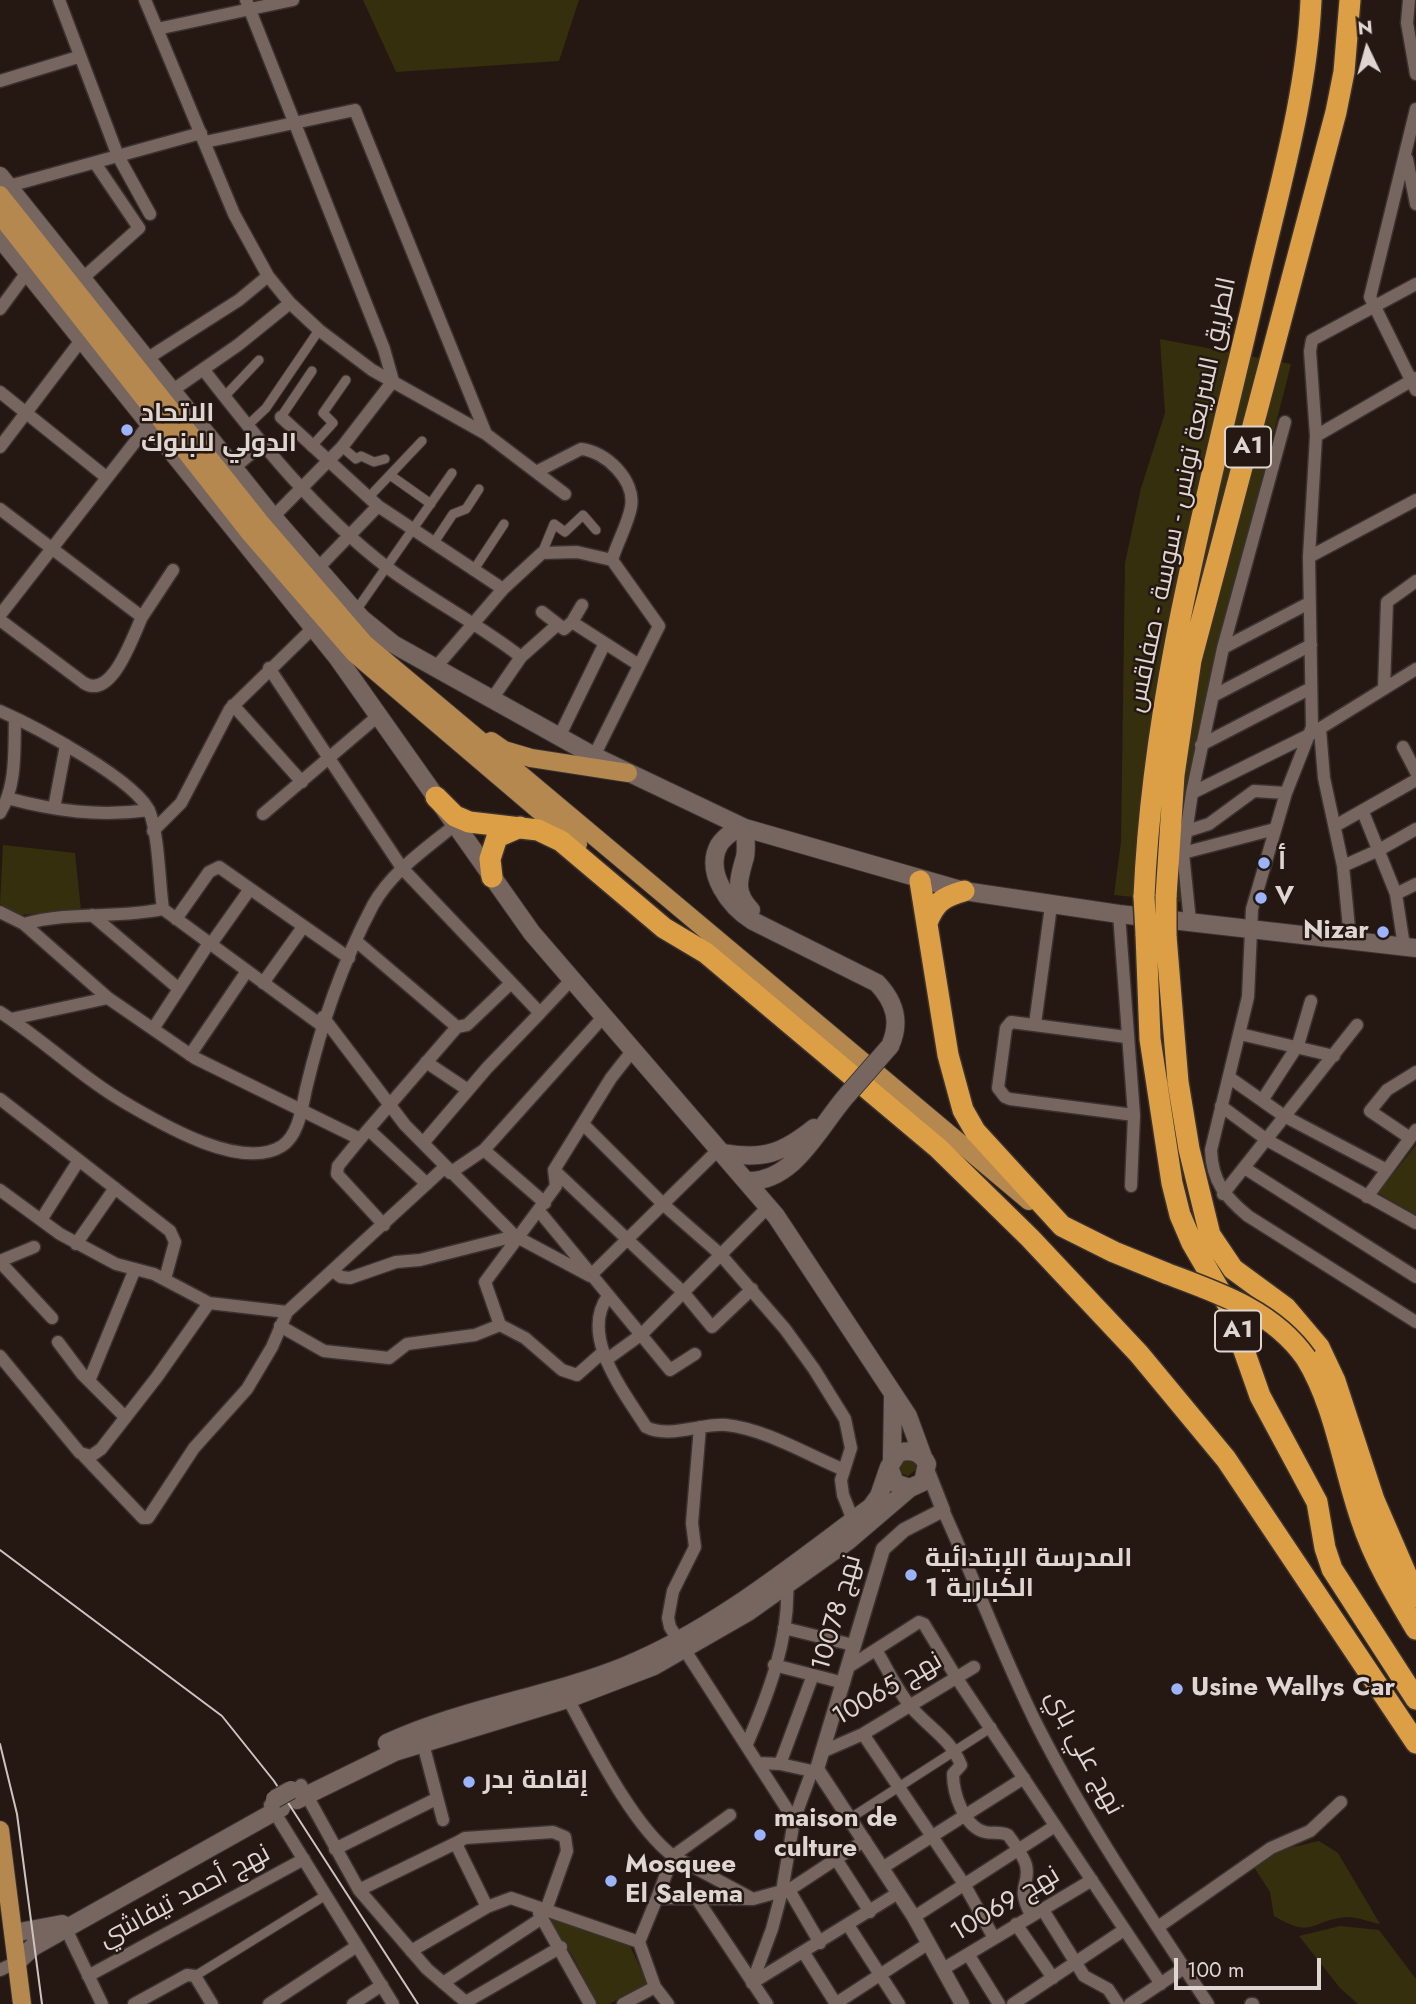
<!DOCTYPE html>
<meta charset="utf-8">
<style>
body{margin:0}
#map{position:relative;width:1416px;height:2004px;overflow:hidden;background:#251813;font-family:Jost,sans-serif}
canvas{display:block}
.north{position:absolute;left:1332px;top:14px;width:70px;height:70px;-webkit-text-stroke:5px #251813;paint-order:stroke;rotate:355deg;font-size:19px;font-weight:700;line-height:28px;text-align:center;color:#dfd6d2}
.north::after{content:'';display:block;margin:auto;width:24px;height:32px;background:#dfd6d2;clip-path:polygon(50% 0,100% 100%,50% 72%,0 100%)}
.scale{position:absolute;left:1174px;top:1958px;width:147px;height:32px;box-sizing:border-box;border:4px solid #dfd6d2;border-top:0;padding-left:9px;font-size:21px;line-height:24px;white-space:nowrap;color:#dfd6d2;-webkit-text-stroke:5px #251813;paint-order:stroke}
</style>
<div id="map">
<canvas width="1416" height="2004"></canvas>
<div class="north">N</div>
<div class="scale">100 m</div>
</div>
<script>
const c = document.querySelector('canvas').getContext('2d');
c.lineJoin = 'round';
function fillPath(path, color) { c.fillStyle = color; c.fill(path, 'evenodd'); }
function trace(path, color, width, dash) { c.strokeStyle = color; c.lineWidth = width; c.lineCap = dash ? 'butt' : 'round'; c.setLineDash(dash || []); c.stroke(path); }
function write(font, color, halo, rows, align = 'center') {
  c.font = font + ' Jost,Cairo,sans-serif'; c.lineWidth = 5; c.setLineDash([]); c.textBaseline = 'middle'; c.strokeStyle = halo; c.fillStyle = color; for (const [text, x, y, turn = 0] of rows) {
    c.save(); c.translate(x, y); c.rotate((+turn || 0) * Math.PI / 180); c.textAlign = isNaN(turn) ? turn : align; if (halo) c.strokeText(text, 0, 0); c.fillText(text, 0, 0); c.restore();
  }
}
fillPath(new Path2D(`
 M 363,0 L 579,0 L 559,61 L 396,72 Z
 M 1160,339 L 1291,364 L 1196,741 L 1188,787 L 1190,903 L 1114,895 L 1121,842 L 1125,563 L 1141,488 L 1165,413 Z
 M 3,845 L 75,853 L 81,910 L 20,915 L 0,904 Z
 M 1416,1145 L 1416,1215 L 1378,1193 Z
 M 903,1454 L 917,1463 L 917,1469 L 908,1476 L 898,1472 Z
 M 1319,1841 L 1338,1853 L 1380,1924 C 1370,1922 1357,1917 1347,1917 C 1310,1920 1314,1940 1274,1916 L 1270,1892 L 1252,1864 L 1263,1854 Z
 M 549,1915 L 629,1944 L 648,1984 L 609,2004 L 597,2004 L 573,1957 L 546,1917 Z
 M 1340,1926 L 1379,1930 L 1416,1979 L 1416,2004 L 1358,2004 L 1340,1988 L 1299,1936 Z`), '#352f0d');
const pedestrian = new Path2D(`
 M 224,397 L 259,360
 M 281,417 L 312,371
 M 247,426 L 266,408 L 319,330
 M 311,447 L 333,423 L 323,413 L 346,380
 M 342,447 L 356,459 L 361,456 L 374,462 L 385,459
 M 390,475 L 431,504
 M 368,498 L 422,441
 M 433,544 L 453,514 L 466,509 L 479,489
 M 542,553 L 554,524 L 565,532 L 583,515 L 596,530
 M 473,571 L 504,524
 M 355,612 L 452,473
 M 849,1819 L 992,1727
 M 195,1976 L 326,1895`);
const minor = new Path2D(`
 M 59,0 L 118,156 L 150,214
 M 145,0 L 234,214 L 268,276 L 290,303 L 319,330 L 372,370 L 486,434 L 565,494
 M 246,0 L 384,349 L 393,381 L 342,447 L 273,517
 M 1409,0 L 1407,23 L 1416,74
 M 157,29 L 293,0
 M 0,81 L 78,57
 M 1416,109 L 1370,297 L 1416,390
 M 205,142 L 355,110 L 486,434
 M 1407,159 L 1416,204
 M 9,186 L 201,133
 M 83,278 L 139,228 L 95,163
 M 0,309 L 28,271
 M 148,358 L 239,300 L 268,276
 M 203,369 C 258,440 316,513 388,568 C 431,600 479,624 521,657
 M 173,390 L 238,345 L 290,303
 M 0,392 L 106,477
 M 281,417 L 378,506 L 503,589
 M 1316,436 L 1310,351 L 1312,340 L 1416,284
 M 0,447 L 82,339
 M 234,468 L 262,444
 M 538,471 L 581,449 C 605,451 636,480 631,507 C 628,524 617,543 612,560 L 659,626 L 594,756
 M 1416,500 L 1309,557 L 1312,727 L 1286,793 L 1252,909 L 1248,997 L 1211,1150 C 1212,1181 1225,1197 1248,1216 L 1416,1322
 M 0,509 L 142,617 L 173,570
 M 1309,557 L 1316,436 L 1416,378
 M 317,569 L 378,506
 M 542,612 L 564,629 L 572,622 L 582,605
 M 0,615 L 149,424
 M 0,620 L 84,683 C 112,700 132,638 142,617
 M 572,622 L 639,665
 M 1223,648 L 1309,603
 M 436,667 L 503,589 L 542,553 L 577,552 L 612,560
 M 269,668 L 402,868 L 540,1013 L 487,1068 L 423,1143
 M 1384,688 L 1387,602 L 1416,581
 M 1213,696 L 1311,645
 M 492,699 L 521,657 L 557,625
 M 233,705 L 302,782
 M 0,711 C 32,725 139,781 150,813 C 159,839 159,881 163,909 L 321,1025
 M 1320,729 L 1324,778 L 1343,866 L 1350,938
 M 559,737 L 604,645
 M 1201,745 L 1311,688
 M 1403,747 L 1416,772
 M 1192,793 L 1223,648 L 1285,422
 M 7,798 C 55,811 100,817 149,810
 M 54,808 L 66,745
 M 1363,812 L 1396,894 L 1404,946
 M 0,813 C 17,785 14,750 15,719
 M 263,814 L 378,716
 M 1335,826 L 1416,780
 M 153,831 L 181,803 L 230,709 L 312,629
 M 1184,832 L 1209,824 L 1254,791 L 1286,793
 M 1183,853 L 1275,829
 M 1343,866 L 1379,850 L 1416,829
 M 1396,894 L 1416,884
 M 0,912 L 24,924 C 69,911 117,919 163,909
 M 1119,914 L 1134,1115 L 1131,1186
 M 92,915 L 179,989
 M 176,919 L 209,872 L 219,867 L 349,958
 M 1190,921 L 1183,853 L 1192,793 L 1311,734 L 1416,669
 M 24,924 L 108,998 L 195,1058 L 360,1139 L 457,1027
 M 356,941 L 457,1027 L 467,1025 L 511,983
 M 211,944 L 250,889
 M 263,983 L 303,927
 M 0,1012 C 44,1040 83,1079 129,1105 C 165,1126 242,1171 282,1146 C 299,1135 302,1107 306,1089 C 322,1022 341,966 373,905 C 392,871 427,848 456,824
 M 540,1013 L 572,979
 M 323,1017 L 405,1125 L 515,1236 L 590,1276 L 720,1148
 M 11,1019 L 108,998
 M 1035,1024 L 1051,906
 M 153,1029 L 209,943
 M 1240,1034 L 1334,1056
 M 1126,1037 L 1011,1022 L 1006,1028 L 998,1088 L 1005,1097 L 1010,1099 L 1134,1115
 M 190,1055 L 247,971
 M 426,1062 L 468,1090
 M 1230,1078 L 1284,1116 L 1385,1169
 M 0,1099 L 170,1231 L 175,1242 L 165,1279
 M 1263,1099 L 1298,1045 L 1311,1001
 M 1221,1106 L 1267,1140 L 1416,1223
 M 583,1124 L 664,1205 L 720,1254 L 785,1329 L 814,1369 L 845,1419 L 851,1448 L 841,1480 L 843,1495 L 853,1520
 M 369,1130 L 427,1184
 M 1410,1138 L 1370,1111 L 1387,1090 L 1416,1072
 M 360,1139 L 338,1166 L 337,1174 L 384,1225
 M 484,1150 L 545,1203
 M 1246,1169 L 1416,1277
 M 554,1170 L 683,1292 L 712,1327 L 752,1289
 M 450,1173 L 484,1150 L 605,1015
 M 0,1190 L 60,1234 L 116,1264 L 154,1274 L 209,1303 L 287,1312
 M 1223,1194 L 1357,1025
 M 1367,1197 L 1416,1130
 M 539,1211 L 670,1370 L 695,1354
 M 41,1220 L 79,1160
 M 76,1244 L 115,1188
 M 0,1261 L 34,1247
 M 0,1262 L 52,1318
 M 333,1271 L 341,1277 L 350,1278 L 396,1262 L 420,1260 L 515,1236
 M 608,1296 C 579,1336 624,1392 646,1427 C 669,1439 701,1423 726,1425 C 765,1429 806,1454 842,1469
 M 280,1326 L 324,1351 L 389,1358 L 407,1344 L 475,1335 L 500,1325
 M 58,1342 L 82,1374 L 125,1417
 M 603,1352 L 577,1375 L 562,1370 L 525,1338 L 500,1325 L 485,1282 L 556,1186 L 554,1170 L 611,1078 L 633,1050
 M 0,1356 L 80,1453 L 91,1456 L 101,1449 L 157,1377 L 209,1303
 M 606,1360 L 642,1334 L 768,1207
 M 89,1381 L 135,1269
 M 700,1427 L 692,1523 L 695,1547 L 673,1591 L 668,1618 L 670,1627 L 794,1820 L 812,1771 L 817,1769
 M 84,1456 L 143,1518 L 148,1518 L 194,1448 L 247,1389 L 272,1347 L 287,1312 L 445,1167
 M 943,1510 C 976,1582 1003,1658 1039,1729 C 1088,1825 1149,1914 1208,2004
 M 784,1628 L 853,1645
 M 876,1650 C 887,1668 897,1690 911,1707 C 929,1728 950,1738 961,1765 L 953,1774 C 953,1793 964,1827 985,1832 C 993,1834 1000,1831 1008,1835 C 1014,1843 1023,1855 1026,1865 C 1031,1886 1015,1884 1031,1915
 M 774,1665 L 813,1675 L 780,1764
 M 847,1668 L 919,1622 L 924,1624 L 956,1677 L 1161,1984
 M 813,1675 L 844,1683
 M 568,1699 C 593,1745 632,1825 673,1856 L 730,1815
 M 863,1734 L 964,1884 L 994,1938
 M 421,1736 L 443,1820
 M 747,1744 C 768,1695 790,1638 787,1584
 M 824,1751 L 863,1734 L 974,1667
 M 760,1763 L 780,1764 L 812,1771
 M 301,1785 L 359,1890 L 427,1969 L 468,2004
 M 270,1805 L 393,2004
 M 335,1849 L 436,1799
 M 836,1859 L 870,1912
 M 882,1868 L 1024,1778
 M 359,1890 L 458,1842
 M 789,1890 L 820,1943
 M 695,1896 L 767,2004
 M 657,1898 L 673,1856 L 753,1899
 M 487,1907 L 458,1848 L 458,1842 L 465,1838 L 553,1832 L 565,1837 L 567,1851 L 546,1910
 M 1043,1910 L 1084,1976 L 1108,1989 L 1118,2004
 M 539,1913 L 590,2004
 M 914,1917 L 1055,1826
 M 1016,1924 L 1053,1978
 M 848,1925 L 899,2004
 M 1158,1927 L 1271,1848 L 1310,1831 L 1341,1802
 M 67,1931 L 102,2004
 M 411,1951 L 487,1907 L 511,1898 L 639,1942
 M 804,1953 L 836,2004
 M 968,1954 L 999,2004
 M 943,1969 L 1092,1880
 M 0,1970 L 17,1962
 M 88,1976 L 304,1859
 M 443,1983 L 542,1918
 M 752,1983 L 772,1929 L 782,1891 L 789,1890 L 865,1840
 M 752,1983 L 898,1893
 M 466,2002 L 561,1947
 M 134,2004 L 187,1975 L 195,1976 L 212,2004
 M 269,2004 L 357,1946
 M 353,2004 L 382,1985
 M 623,2004 L 655,1987
 M 668,2004 L 655,1987 L 639,1942 L 657,1898 L 753,1899 L 782,1891 L 794,1820
 M 835,2004 L 929,1943
 M 1013,2004 L 1124,1930
 M 1130,2004 L 1184,1968
 M 1251,2004 L 1253,2004`);
const tertiary = new Path2D(`
 M 928,1472 L 943,1510 L 904,1530 L 883,1549 L 817,1769 L 914,1917 L 962,2004`);
const secondary = new Path2D(`
 M 0,176 L 273,517 L 361,618 L 393,644 L 594,756 L 745,828 L 964,891 L 1119,914 L 1416,948
 M 0,238 L 337,657 L 532,933 L 776,1216 L 908,1416 L 923,1457
 M 740,826 C 733,831 724,837 719,845 C 704,873 730,907 753,921 L 877,983 C 895,1002 901,1022 890,1046
 M 745,828 C 745,837 747,848 745,857 C 739,878 733,892 751,910
 M 724,1153 C 763,1160 783,1153 814,1128
 M 749,1181 C 796,1181 820,1125 848,1094
 M 892,1459 L 893,1396
 M 387,1743 C 462,1708 548,1697 625,1666 C 715,1629 794,1564 871,1507 L 879,1496 L 889,1467
 M 297,1800 L 395,1752 L 568,1699 L 654,1666 L 748,1612 L 848,1541 L 910,1488 L 923,1482 L 927,1464 C 921,1452 912,1449 898,1453 L 889,1467 L 895,1483 L 910,1488
 M 14,1933 L 62,1924
 M 17,1962 L 33,1947 L 281,1808`);
const primary = new Path2D(`
 M 0,195 L 260,522 L 365,644 L 1029,1201
 M 0,215 L 249,532 L 355,654 L 578,844
 M 491,741 L 504,750 L 531,758 L 628,773
 M 0,1830 L 22,2004`);
const motorway = new Path2D(`
 M 436,797 L 455,816 L 469,822 L 538,830 L 561,841 L 664,928 L 706,953 L 938,1148 L 1030,1238 L 1139,1354 L 1226,1459 L 1416,1743
 M 492,877 L 490,859 L 497,837 L 520,827
 M 920,881 L 948,1055 L 963,1110 L 975,1131 L 1062,1226 L 1114,1252 L 1168,1274
 M 1144,897 C 1153,685 1212,480 1259,275 C 1280,185 1307,93 1311,0
 M 1166,897 L 1174,775 L 1191,660 L 1336,112 L 1344,72 L 1350,0
 M 927,923 C 935,902 943,897 964,891
 M 1146,934 L 1150,1039 L 1172,1183 L 1180,1215 L 1192,1243 L 1228,1305 L 1260,1396 L 1317,1502 L 1325,1548 L 1332,1569 L 1416,1699
 M 1166,936 L 1178,1082 L 1189,1149 L 1210,1235 L 1233,1269 L 1286,1308 L 1319,1347 L 1335,1381 L 1374,1500 L 1416,1597
 M 1306,1358 C 1335,1405 1343,1467 1361,1519 C 1374,1559 1395,1594 1416,1629`);
trace(pedestrian, '#3b3230', 11);
trace(minor, '#3b3230', 15);
trace(tertiary, '#3b3230', 17);
trace(secondary, '#3b3230', 20);
trace(primary, '#3b3230', 20);
trace(motorway, '#3b3230', 24);
trace(pedestrian, '#76665f', 9);
trace(minor, '#76665f', 12);
trace(tertiary, '#76665f', 14);
trace(secondary, '#76665f', 18);
trace(primary, '#b4884f', 18);
trace(motorway, '#dd9f45', 21);
trace(new Path2D(`
 M 0,1550 L 222,1716 L 274,1781 L 418,2004
 M 0,1744 L 17,1814 L 42,2004`), '#ccc3bf', 2);
const secondaryBridge = new Path2D(`
 M 848,1094 L 890,1046
 M 275,1799 L 291,1790`);
const motorwayBridge = new Path2D(`
 M 1144,897 L 1146,934
 M 1166,897 L 1166,936
 M 1168,1274 C 1219,1293 1273,1311 1306,1358`);
trace(secondaryBridge, '#3b3230', 20, []);
trace(motorwayBridge, '#3b3230', 24, []);
trace(secondaryBridge, '#76665f', 18);
trace(motorwayBridge, '#dd9f45', 21);
for (const [x, y, r, color] of [
 [127,430,7,"#9cb4fd"],
 [1264,863,7,"#9cb4fd"],
 [1261,898,7,"#9cb4fd"],
 [1383,932,7,"#9cb4fd"],
 [911,1575,7,"#9cb4fd"],
 [1177,1689,7,"#9cb4fd"],
 [469,1782,7,"#9cb4fd"],
 [760,1835,7,"#9cb4fd"],
 [611,1881,7,"#9cb4fd"]
]) { const dot = new Path2D(); dot.arc(x, y, r, 0, 2 * Math.PI); c.fillStyle = color; c.fill(dot); trace(dot, '#251813', 2.5); }
for (const [x, y, w] of [
 [1248,447,46],
 [1238,1331,46]
]) { const box = new Path2D(); box.roundRect(x - w / 2, y - 20.5, w, 41, 5); c.fillStyle = '#251813'; c.fill(box); trace(box, '#dfd6d2', 2); }
write('bold 24px', '#dfd6d2', null, [
 ["A1",1248,447],
 ["A1",1238,1331]
]);
write('bold 26px', '#dfd6d2', '#251813', [
 ["الاتحاد",141,415],
 ["الدولي للبنوك",141,445],
 ["أ",1278,863],
 ["V",1275,898],
 ["Nizar",1369,932,"right"],
 ["المدرسة الإبتدائية",925,1560],
 ["الكبارية 1",925,1590],
 ["Usine Wallys Car",1191,1689],
 ["إقامة بدر",483,1782],
 ["maison de",774,1820],
 ["culture",774,1850],
 ["Mosquee",625,1866],
 ["El Salema",625,1896]
], 'left');
write('26px', '#dfd6d2', '#251813', [
 ["الطريق السريعة تونس - سوسة - صفاقس",1183,495,-78],
 ["نهج 10078",838,1613,-74],
 ["نهج 10065",888,1690,-30],
 ["نهج علي باي",1083,1753,62],
 ["نهج أحمد تيفاشي",185,1897,-28],
 ["نهج 10069",1006,1905,-31]
]);
</script>
